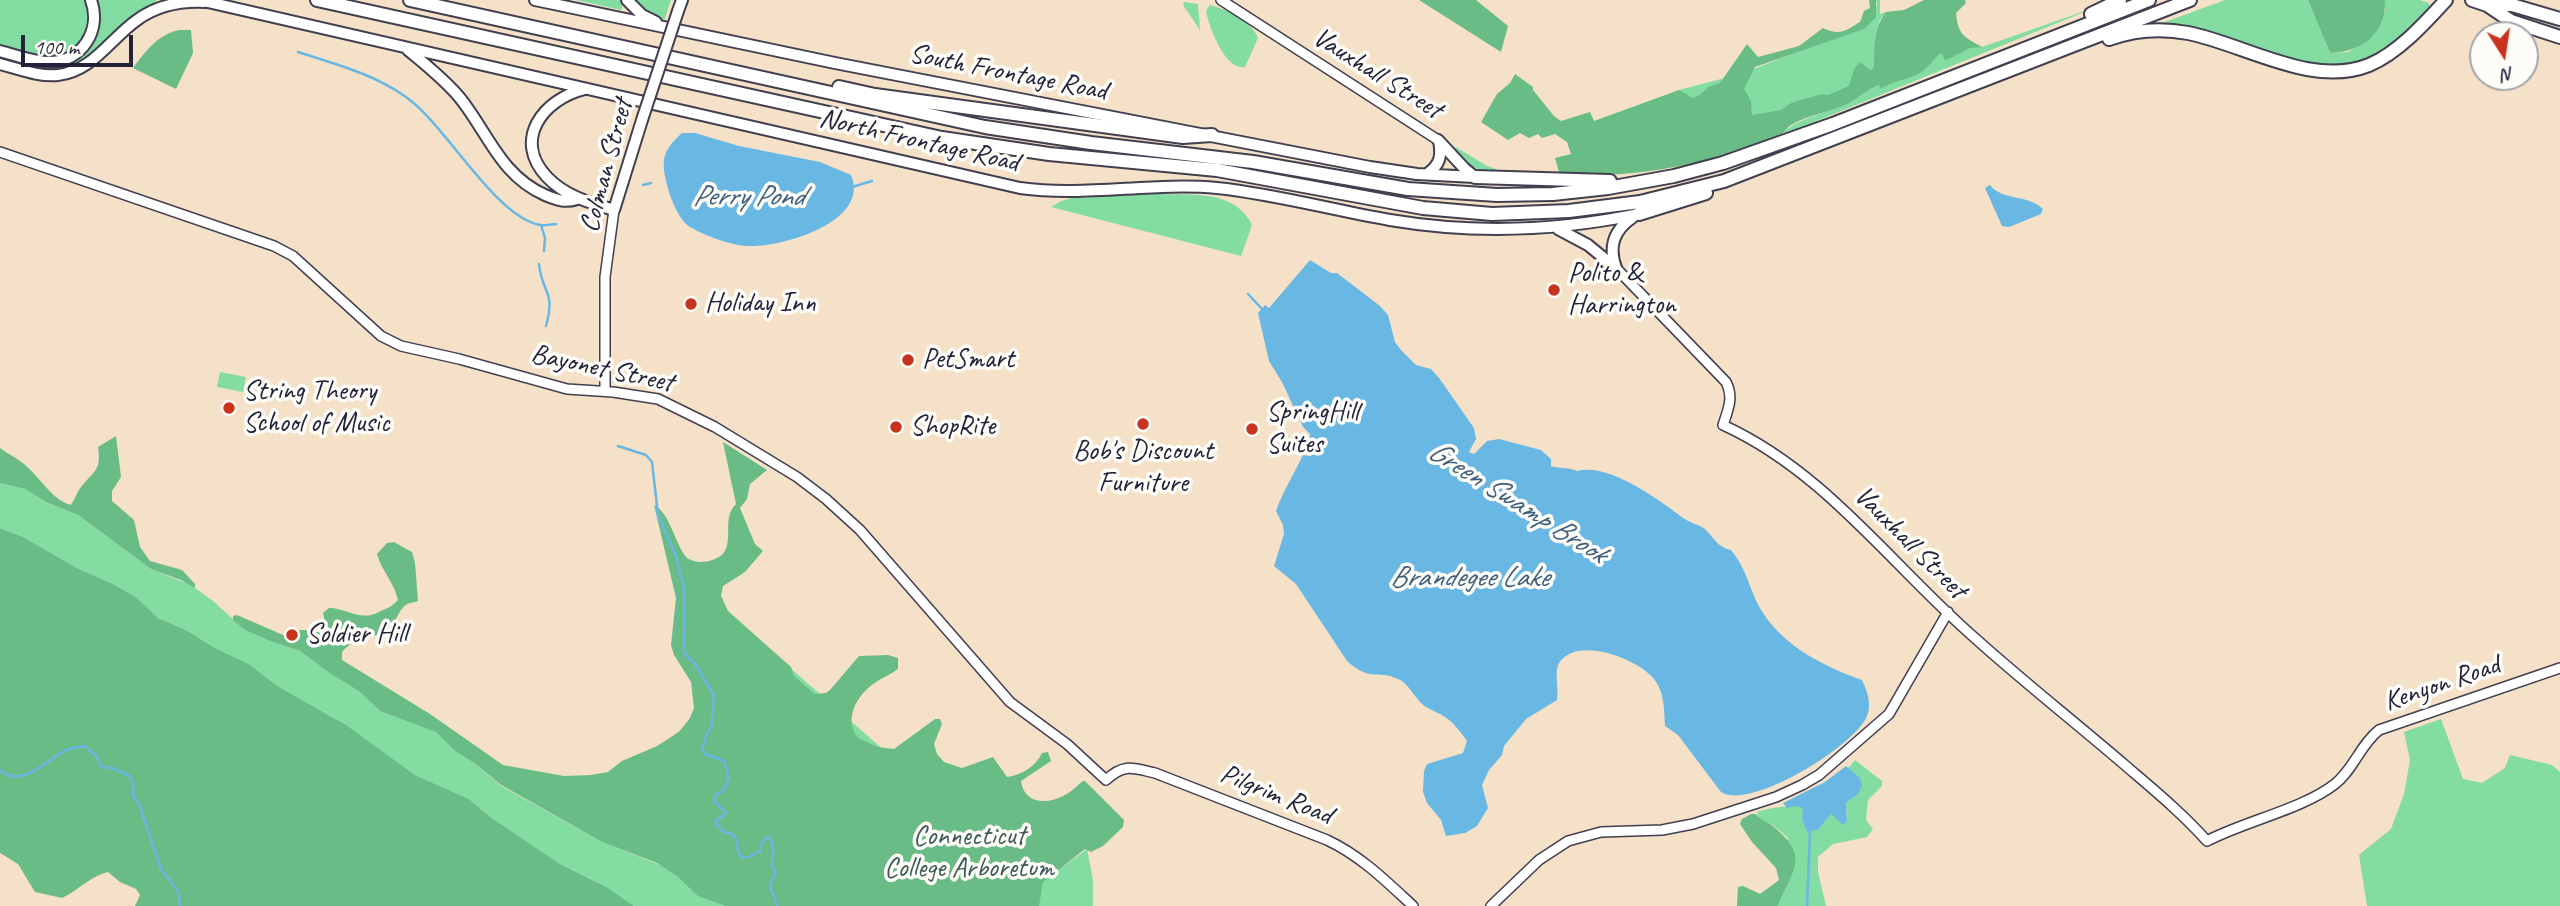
<!DOCTYPE html>
<style>
body{margin:0}
#map{position:relative;width:2560px;height:906px;overflow:hidden;background:#f4e1c7;font-family:Caveat,sans-serif}
canvas{display:block}
.north{position:absolute;left:2469px;top:21px;width:70px;height:70px;box-sizing:border-box;background:#fdfcf7;border:2px solid #a5a5ac;border-radius:50%;rotate:168deg;font-size:19px;font-weight:700;line-height:28px;text-align:center;color:#22223b}
.north::after{content:'';display:block;margin:auto;width:24px;height:32px;background:#c8321e;clip-path:polygon(50% 0,100% 100%,50% 72%,0 100%)}
.scale{position:absolute;left:21px;top:35px;width:112px;height:32px;box-sizing:border-box;border:4px solid #22223b;border-top:0;padding-left:9px;font-size:21px;line-height:24px;white-space:nowrap;color:#22223b;-webkit-text-stroke:5px #fdfcf7;paint-order:stroke}
</style>
<div id="map">
<canvas width="2560" height="906"></canvas>
<div class="north">N</div>
<div class="scale">100 m</div>
</div>
<script>
const c = document.querySelector('canvas').getContext('2d');
c.lineJoin = 'round';
function fillPath(path, color) { c.fillStyle = color; c.fill(path, 'evenodd'); }
function trace(path, color, width, dash) { c.strokeStyle = color; c.lineWidth = width; c.lineCap = dash ? 'butt' : 'round'; c.setLineDash(dash || []); c.stroke(path); }
function write(font, color, halo, rows, align = 'center') {
  c.font = font + ' Caveat,sans-serif'; c.lineWidth = 7; c.setLineDash([]); c.textBaseline = 'middle'; c.strokeStyle = halo; c.fillStyle = color; for (const [text, x, y, turn = 0] of rows) {
    c.save(); c.translate(x, y); c.rotate((+turn || 0) * Math.PI / 180); c.textAlign = isNaN(turn) ? turn : align; if (halo) c.strokeText(text, 0, 0); c.fillText(text, 0, 0); c.restore();
  }
}
fillPath(new Path2D(`
 M 0,0 L 86,0 C 96,32 73,61 39,57 C 26,55 13,50 0,46 Z
 M 95,0 L 156,0 L 156,4 C 111,22 93,74 41,69 L 40,66 L 81,55 Z
 M 576,0 L 620,0 L 623,5 L 621,10 Z
 M 632,0 L 671,0 L 664,21 L 646,13 Z
 M 1876,0 L 1880,0 L 1880,14 L 1886,12 L 1879,21 L 1892,74 L 1707,136 L 1679,90 L 1744,73 L 1832,38 L 1864,29 L 1877,5 Z
 M 2225,0 L 2308,0 L 2330,53 L 2348,52 L 2366,41 L 2385,11 L 2385,0 L 2420,0 L 2429,3 L 2430,8 C 2422,19 2412,26 2402,35 C 2368,63 2345,68 2301,65 L 2154,26 Z
 M 1184,2 L 1198,4 L 1200,30 L 1183,5 Z
 M 1210,5 C 1226,9 1253,22 1258,38 L 1245,67 C 1225,71 1209,27 1206,11 Z
 M 2099,6 L 1797,129 L 1783,133 C 1800,116 1828,114 1850,102 C 1860,97 1868,89 1879,85 L 1880,88 C 1906,74 1917,83 1937,55 L 1942,54 L 1945,61 L 1970,47 L 1982,47 Z
 M 1456,147 L 1487,166 L 1514,175 C 1489,173 1469,171 1453,150 Z
 M 1156,194 C 1191,195 1235,189 1252,225 L 1241,256 L 1051,207 L 1061,201 L 1072,198 Z
 M 220,372 L 246,377 L 243,392 L 217,387 Z
 M 0,483 L 25,489 L 46,502 L 78,515 L 151,569 L 191,585 L 213,601 L 245,630 L 270,641 L 300,651 L 328,672 L 360,692 L 380,711 L 437,732 L 455,751 L 477,765 L 501,786 L 602,842 L 660,865 L 582,812 L 773,653 L 886,752 L 1064,866 L 1087,849 L 1093,880 L 1093,906 L 634,906 L 594,881 L 560,864 L 489,816 L 469,799 L 415,775 L 336,719 L 276,685 L 249,664 L 215,648 L 186,630 L 158,618 L 136,597 L 113,584 L 79,569 L 23,537 L 0,528 Z
 M 2441,719 L 2463,779 L 2482,783 L 2505,768 L 2510,755 L 2552,765 L 2560,772 L 2560,906 L 2367,906 L 2359,855 L 2391,829 L 2404,794 L 2410,760 L 2404,732 Z
 M 1855,760 L 1882,781 L 1882,786 L 1868,800 L 1866,820 L 1873,829 L 1867,837 L 1833,844 L 1818,857 L 1818,872 L 1826,906 L 1778,906 L 1788,838 L 1773,825 L 1759,819 L 1757,812 C 1773,807 1784,806 1801,806 L 1804,809 L 1802,820 L 1807,832 L 1818,830 L 1831,814 L 1843,824 L 1847,815 L 1846,803 L 1854,797 L 1856,775 L 1848,768 Z`), '#83dca1');
fillPath(new Path2D(`
 M 1419,0 L 1476,0 L 1508,26 L 1501,52 Z
 M 1869,0 L 1876,0 L 1876,17 L 1864,29 L 1755,67 L 1744,89 L 1751,101 L 1752,115 L 1781,110 L 1791,103 L 1822,94 L 1828,95 L 1849,86 L 1854,69 L 1860,62 L 1870,70 L 1874,68 C 1874,49 1874,27 1886,12 L 1904,10 L 1924,0 L 1965,0 L 1966,3 L 1956,13 C 1958,35 1964,37 1982,47 L 1970,48 L 1945,61 L 1942,54 L 1938,55 C 1916,84 1907,74 1880,89 L 1879,85 C 1868,89 1861,96 1851,102 C 1833,112 1809,114 1791,125 C 1786,128 1785,133 1779,135 C 1705,166 1640,177 1560,176 L 1555,158 L 1571,154 L 1567,142 L 1555,134 L 1542,138 L 1538,134 L 1529,138 L 1520,133 L 1508,140 L 1481,122 L 1497,94 L 1510,83 L 1515,74 L 1533,87 L 1533,90 L 1554,116 L 1561,121 L 1590,112 L 1594,121 L 1679,90 L 1693,98 L 1701,94 L 1708,87 L 1720,83 L 1747,44 L 1758,57 L 1799,46 L 1823,28 C 1840,36 1845,31 1860,22 L 1864,11 L 1870,8 Z
 M 2308,0 L 2385,0 C 2386,34 2362,52 2330,53 Z
 M 180,30 L 191,30 L 193,53 L 176,89 L 133,68 C 145,52 159,33 180,30 Z
 M 116,436 L 121,477 L 112,491 L 112,501 L 134,520 L 140,547 L 150,561 L 182,570 L 195,584 L 195,588 L 181,580 L 151,569 L 78,515 L 46,502 L 25,489 L 0,483 L 0,448 C 8,454 17,458 24,464 C 39,476 53,501 71,505 C 74,500 76,495 79,490 C 92,471 102,473 98,447 Z
 M 723,442 L 767,470 L 750,484 L 747,499 L 740,508 L 755,544 L 763,551 L 745,572 L 723,586 L 721,596 L 728,611 L 791,667 L 794,676 L 815,694 L 826,693 L 830,690 L 859,656 L 888,655 L 898,658 L 898,669 C 890,675 881,678 873,684 C 857,696 843,719 858,738 L 878,747 L 894,749 L 935,719 L 940,719 L 942,724 L 934,744 L 937,754 L 944,762 L 962,768 L 993,757 L 1007,777 C 1022,775 1036,766 1042,753 L 1048,752 L 1051,761 L 1021,781 C 1024,804 1047,805 1065,795 C 1072,792 1077,785 1083,781 L 1085,781 L 1124,820 L 1123,827 L 1103,846 L 1091,852 L 1085,849 L 1043,882 L 1039,906 L 726,906 L 698,896 L 677,876 L 657,863 L 602,842 L 501,785 L 477,765 L 455,751 L 436,732 L 380,711 L 360,692 L 328,672 L 300,651 L 270,641 L 245,630 L 233,620 L 233,616 L 237,615 L 290,638 C 301,622 310,636 327,631 L 323,613 L 329,608 C 347,608 360,622 379,612 C 387,608 392,607 398,600 C 394,582 381,570 377,554 L 387,543 L 394,542 L 412,552 L 415,563 L 418,601 C 415,602 411,603 407,604 C 397,610 397,624 387,630 C 372,640 354,637 342,652 L 342,660 L 430,714 L 503,765 L 564,776 L 591,775 L 608,772 L 622,761 L 657,746 L 679,732 L 690,718 L 694,708 L 691,682 L 674,655 L 671,645 L 676,598 L 654,505 C 671,514 674,543 687,558 C 698,565 712,562 722,555 C 735,541 721,518 736,504 Z
 M 0,528 L 23,537 L 79,569 L 113,584 L 136,597 L 158,618 L 186,630 L 215,648 L 249,664 L 276,685 L 346,725 L 415,775 L 469,799 L 489,816 L 560,864 L 606,887 L 634,906 L 135,906 L 140,895 L 136,889 L 120,882 L 108,872 C 90,876 79,890 62,898 L 35,892 L 18,864 L 0,853 Z
 M 1751,814 L 1756,814 C 1761,822 1768,821 1774,827 C 1811,858 1792,870 1778,906 L 1737,906 L 1738,887 L 1743,886 L 1760,894 L 1779,880 L 1776,868 L 1752,842 L 1740,824 L 1742,819 Z`), '#6abc87');
fillPath(new Path2D(`
 M 682,133 L 695,133 L 739,146 L 820,162 L 851,175 C 871,222 781,248 747,246 C 733,246 696,233 686,224 C 677,215 670,197 667,185 C 661,160 662,151 682,133 Z
 M 1990,185 C 2002,201 2028,194 2043,209 L 2041,214 L 2009,227 L 2002,226 L 1985,188 Z
 M 1310,260 L 1331,273 L 1337,273 L 1380,306 L 1388,315 L 1395,342 L 1401,350 L 1416,365 L 1431,369 L 1439,378 L 1474,428 L 1476,439 L 1469,452 L 1474,454 L 1487,441 L 1499,439 L 1541,450 L 1551,459 L 1551,466 C 1560,469 1569,467 1577,471 C 1609,463 1658,499 1683,518 C 1689,522 1696,524 1702,527 C 1714,535 1714,546 1731,550 C 1749,572 1749,592 1763,613 C 1785,647 1825,667 1862,680 C 1867,691 1872,703 1867,716 C 1855,746 1750,811 1721,792 L 1678,735 L 1665,726 C 1664,710 1665,693 1654,679 C 1638,659 1577,635 1559,663 C 1554,671 1559,689 1557,700 L 1526,719 L 1504,746 L 1502,755 L 1489,770 L 1482,785 L 1488,808 L 1477,826 L 1465,833 L 1446,836 L 1441,820 L 1427,803 L 1423,792 L 1424,771 L 1427,764 L 1463,753 L 1467,741 C 1460,731 1451,719 1440,714 C 1433,710 1427,709 1421,703 C 1413,695 1408,683 1398,679 C 1377,669 1372,683 1347,661 L 1296,584 L 1274,566 L 1284,534 L 1283,525 L 1276,511 C 1283,491 1294,474 1303,455 L 1310,456 L 1312,452 L 1309,444 L 1310,434 L 1303,427 L 1282,382 L 1269,361 L 1258,313 L 1265,305 L 1269,308 Z
 M 1846,766 L 1860,778 L 1862,785 L 1858,794 L 1846,803 L 1847,821 L 1843,825 L 1831,814 L 1818,830 L 1807,832 L 1802,820 L 1803,808 L 1795,806 L 1787,808 L 1783,803 L 1825,782 Z`), '#69b7e3');
trace(new Path2D(`
 M 298,52 C 335,64 374,74 406,97 C 446,125 495,217 540,225 C 545,226 551,224 556,224
 M 643,185 L 651,183
 M 852,187 L 872,181
 M 541,225 L 545,238 L 544,251
 M 539,264 C 542,294 556,290 546,326
 M 1248,294 L 1263,310
 M 618,446 L 646,455 L 652,462 L 658,515 L 676,556 L 684,587 L 684,653 L 695,664 L 714,695 L 712,723 L 702,748 L 705,754 L 724,761 L 729,778 L 723,791 L 716,794 L 714,801 L 726,813 L 715,822 L 722,831 L 734,835 C 738,842 736,849 740,856 L 746,858 L 760,851 L 761,844 L 768,836 C 776,845 772,856 772,866 L 776,873 L 770,885 L 777,906
 M 0,770 C 21,789 46,761 64,751 C 70,748 78,747 85,746 L 96,756 L 102,767 L 112,768 L 130,776 L 134,787 L 133,796 L 139,804 L 161,869 L 178,891 L 180,906
 M 1807,906 L 1810,832`), '#69b7e3', 2.5);
const minor = new Path2D(`
 M 1221,0 L 1438,140
 M 0,152 L 274,246 L 293,256 L 381,336 L 401,346 L 459,359 L 567,389 L 613,392 L 658,399 L 715,427 L 797,477 L 826,499 L 860,530 L 1010,702 L 1067,744 L 1106,780 C 1124,763 1133,768 1155,773 L 1327,840 C 1361,856 1386,881 1413,906
 M 1616,268 L 1726,382 C 1734,397 1728,410 1723,425 C 1826,472 1892,566 1976,639 C 2025,683 2076,723 2126,766 C 2154,790 2182,813 2207,841 C 2245,821 2303,809 2335,784 C 2354,769 2360,745 2379,730 L 2560,668
 M 605,391 L 605,277 L 614,210
 M 1491,906 L 1539,860 L 1568,841 L 1601,832 L 1662,830 L 1693,824 L 1776,797 L 1802,785 L 1819,775 L 1889,714 L 1948,612`);
const major = new Path2D(`
 M 199,0 L 1020,188 C 1085,197 1152,182 1217,188 C 1275,194 1332,210 1390,220 C 1473,234 1557,231 1639,214
 M 535,0 L 835,63 L 1370,167 L 1417,174 L 1475,177
 M 627,0 L 642,15 L 656,22
 M 678,11 L 682,0
 M 408,50 C 426,65 445,80 460,98 C 488,133 501,176 545,195 C 557,200 565,203 577,199
 M 0,51 C 16,55 33,62 49,62 C 82,62 102,30 91,0
 M 0,64 C 19,69 39,77 58,75 C 93,71 110,39 137,20 C 156,6 180,1 204,2
 M 585,89 C 543,99 512,140 547,177 C 565,196 590,203 614,210 L 642,120
 M 1438,140 L 1464,168 L 1475,177
 M 1427,174 C 1440,165 1442,156 1439,141
 M 1558,229 L 1588,245 L 1616,268
 M 1616,268 C 1608,246 1614,230 1633,217`);
const highway = new Path2D(`
 M 317,0 L 942,138 L 1049,154 L 1217,170 L 1423,208 L 1492,214 L 1569,211 L 1640,202 L 1724,181 L 2190,0
 M 410,0 L 985,127 L 1091,143 L 1253,162 L 1408,189 L 1497,195 L 1553,194 L 1608,188 L 1674,176 L 1723,163 L 1833,124 L 2149,0
 M 2472,0 L 2487,5 L 2511,21 L 2560,37
 M 2487,5 L 2512,5 L 2560,19
 M 2091,14 L 2120,0
 M 2109,39 C 2134,30 2162,28 2188,33 C 2244,44 2312,88 2369,65 C 2398,53 2425,23 2446,0
 M 839,87 L 875,95 L 1183,137 L 1212,135
 M 1475,177 L 1610,181
 M 1639,214 L 1706,193`);
trace(minor, '#423f50', 12);
trace(major, '#423f50', 14);
trace(highway, '#423f50', 16);
trace(minor, '#fff', 9);
trace(major, '#fff', 10);
trace(highway, '#fff', 12);
const majorBridge = new Path2D(`
 M 642,120 L 678,11`);
trace(majorBridge, '#423f50', 14, []);
trace(majorBridge, '#fff', 10);
for (const [x, y, r, color] of [
 [1554,290,7,"#c8321e"],
 [691,304,7,"#c8321e"],
 [908,360,7,"#c8321e"],
 [229,408,7,"#c8321e"],
 [1143,424,7,"#c8321e"],
 [896,427,7,"#c8321e"],
 [1252,429,7,"#c8321e"],
 [292,635,7,"#c8321e"]
]) { const dot = new Path2D(); dot.arc(x, y, r, 0, 2 * Math.PI); c.fillStyle = color; c.fill(dot); trace(dot, '#fdfcf7', 2.5); }
write('28px', '#22223b', '#fdfcf7', [
 ["South Frontage Road",1008,73,11],
 ["Vauxhall Street",1377,74,32],
 ["North Frontage Road",919,141,13],
 ["Colman Street",607,166,-75],
 ["Bayonet Street",602,369,12],
 ["Vauxhall Street",1910,543,45],
 ["Kenyon Road",2442,684,-19],
 ["Pilgrim Road",1276,795,22]
]);
write('28px', '#22223b', '#fdfcf7', [
 ["Polito &",1568,274],
 ["Harrington",1568,306],
 ["Holiday Inn",705,304],
 ["PetSmart",922,360],
 ["String Theory",243,392],
 ["School of Music",243,424],
 ["SpringHill",1266,413],
 ["Suites",1266,445],
 ["ShopRite",910,427],
 ["Bob's Discount",1143,452,"center"],
 ["Furniture",1143,484,"center"],
 ["Soldier Hill",306,635]
], 'left');
write('28px', '#3f5a5a', '#fdfcf7', [
 ["Connecticut",969,837],
 ["College Arboretum",969,869]
]);
write('italic 30px', '#3e5e7e', '#fdfcf7', [
 ["Perry Pond",748,197],
 ["Green Swamp Brook",1517,503,32],
 ["Brandegee Lake",1469,578]
]);
</script>
